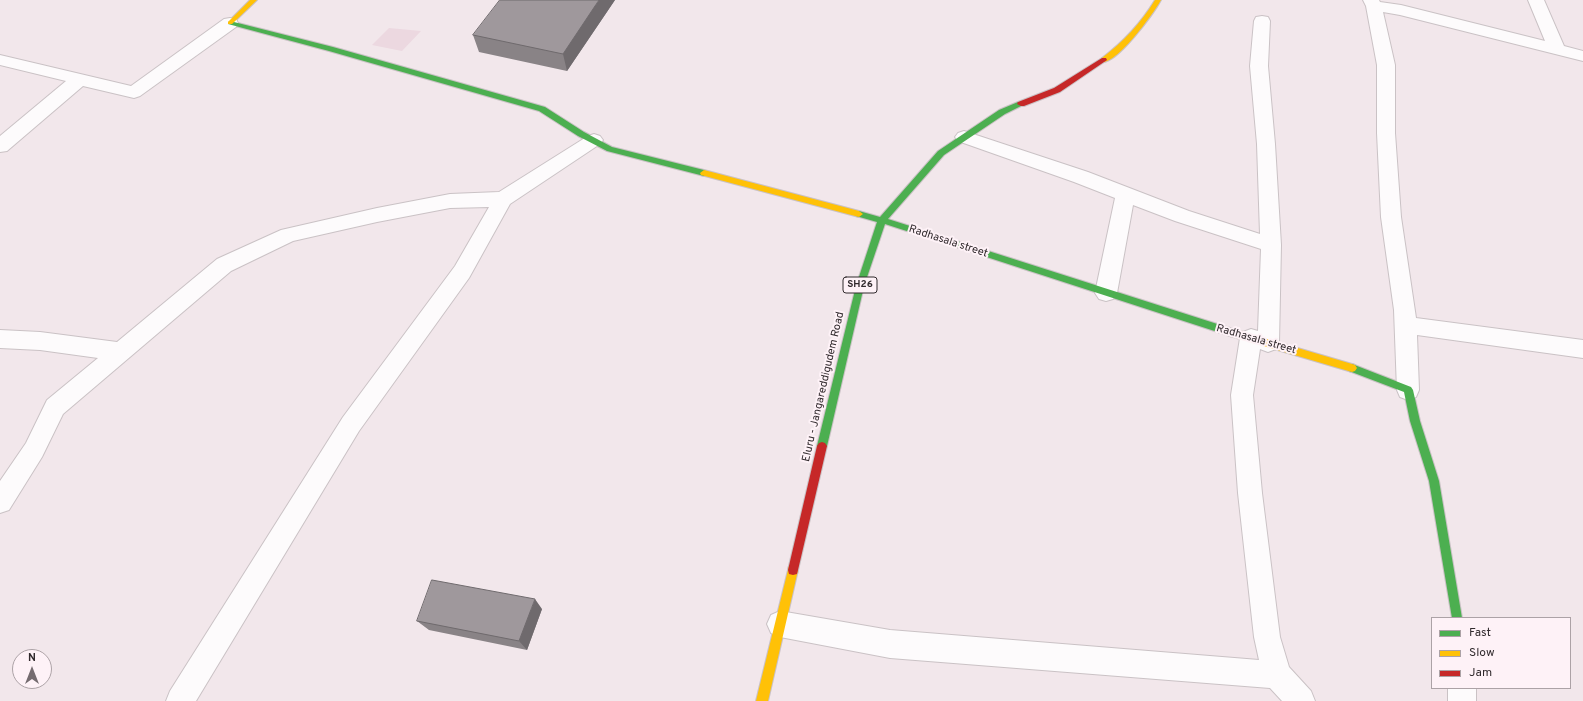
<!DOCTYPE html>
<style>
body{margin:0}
#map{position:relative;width:1583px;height:701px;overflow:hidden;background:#f2e7eb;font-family:Overpass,sans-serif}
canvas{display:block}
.legend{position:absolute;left:1431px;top:617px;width:140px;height:72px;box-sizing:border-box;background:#fef2f7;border:1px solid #aca2a6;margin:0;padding:5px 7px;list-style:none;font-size:12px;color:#312a2d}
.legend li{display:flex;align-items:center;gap:8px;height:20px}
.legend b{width:20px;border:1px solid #aca2a6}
.north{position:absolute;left:12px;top:649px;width:40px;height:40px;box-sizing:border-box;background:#fef2f7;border:1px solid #aca2a6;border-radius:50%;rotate:0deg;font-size:11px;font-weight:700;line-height:16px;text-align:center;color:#312a2d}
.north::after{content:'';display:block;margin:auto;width:14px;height:18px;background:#756c70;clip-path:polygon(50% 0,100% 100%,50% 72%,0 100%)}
</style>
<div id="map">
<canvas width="1583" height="701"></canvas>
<ul class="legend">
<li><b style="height:5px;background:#4caf50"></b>Fast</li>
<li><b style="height:5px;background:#ffc107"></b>Slow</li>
<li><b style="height:5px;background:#c62828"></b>Jam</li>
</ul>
<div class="north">N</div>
</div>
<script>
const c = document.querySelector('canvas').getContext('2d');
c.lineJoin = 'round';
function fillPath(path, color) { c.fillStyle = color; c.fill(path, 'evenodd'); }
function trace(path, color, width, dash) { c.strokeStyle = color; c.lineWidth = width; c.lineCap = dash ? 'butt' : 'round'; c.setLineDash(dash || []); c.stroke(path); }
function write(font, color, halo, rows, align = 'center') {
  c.font = font + ' Overpass,sans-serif'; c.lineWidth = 4; c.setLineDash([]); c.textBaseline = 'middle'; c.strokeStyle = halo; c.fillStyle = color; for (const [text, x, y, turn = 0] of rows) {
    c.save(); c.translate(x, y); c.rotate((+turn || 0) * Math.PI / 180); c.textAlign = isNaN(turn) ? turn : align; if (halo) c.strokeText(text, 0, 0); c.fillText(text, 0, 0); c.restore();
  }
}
fillPath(new Path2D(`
 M 389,28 L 421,31 L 402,51 L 372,45 Z`), '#ecd8e0');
const street = new Path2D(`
 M 1363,0 L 1379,0 L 1380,2 L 1401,5 L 1545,41 L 1528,0 L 1544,0 L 1564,46 L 1583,51 L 1583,61 L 1400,15 L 1383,12 L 1395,65 L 1395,133 L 1401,217 L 1416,318 L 1583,340 L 1583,358 L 1417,335 L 1419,390 L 1416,397 L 1408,400 L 1400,397 L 1397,390 L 1394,310 L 1381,217 L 1377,133 L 1377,65 L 1366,6 Z
 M 1262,16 L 1268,17 L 1270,21 L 1268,66 L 1275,144 L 1281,245 L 1279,343 L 1276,349 L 1268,352 L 1260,349 L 1253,395 L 1262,493 L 1280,637 L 1289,667 L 1311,691 L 1315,701 L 1282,701 L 1270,688 L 890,658 L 780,637 L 771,633 L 767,624 L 771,615 L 780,611 L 890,630 L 1259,660 L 1254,637 L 1238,493 L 1231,395 L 1240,338 L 1243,332 L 1251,329 L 1258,331 L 1261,249 L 1175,221 L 1133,205 L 1117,293 L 1113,299 L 1106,301 L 1099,299 L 1095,293 L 1115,198 L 1074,182 L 958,141 L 955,137 L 958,133 L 964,131 L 970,133 L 1088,172 L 1189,211 L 1260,234 L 1257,144 L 1250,66 L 1254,21 L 1256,17 Z
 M 230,18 L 236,19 L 238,23 L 236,27 L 140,96 L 134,98 L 83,86 L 7,151 L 0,152 L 0,136 L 66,81 L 0,65 L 0,55 L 131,86 L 224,19 Z
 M 594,134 L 600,136 L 603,140 L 600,144 L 510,204 L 469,278 L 359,431 L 196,701 L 166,701 L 170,691 L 343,417 L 455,266 L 489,207 L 450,208 L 377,222 L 293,241 L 231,271 L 63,414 L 42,457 L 9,510 L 0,513 L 0,481 L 26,443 L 47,400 L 98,358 L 40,350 L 0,348 L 0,330 L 40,332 L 117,342 L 217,259 L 281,230 L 377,208 L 450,194 L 499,192 L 588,136 Z
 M 1448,688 L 1476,688 L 1476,701 L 1448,701 Z`);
const fast = new Path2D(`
 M 230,21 L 333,47 L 545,107 L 584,132 L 612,147 L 704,170 L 708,173 L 704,176 L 607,151 L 578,136 L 539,111 L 329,51 L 228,24 L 228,22 Z
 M 1018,102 L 1021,102 L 1025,104 L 1005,114 L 944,155 L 888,219 L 1233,329 L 1236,330 L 1237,333 L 1236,336 L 1233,337 L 885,224 L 864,286 L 827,446 L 825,449 L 822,450 L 819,449 L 817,446 L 856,286 L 877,222 L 856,216 L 855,214 L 856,212 L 859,211 L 880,217 L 938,151 L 999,110 Z
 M 1352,364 L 1411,387 L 1413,390 L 1420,421 L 1439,481 L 1462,618 L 1452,618 L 1429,481 L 1410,421 L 1404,392 L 1349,371 L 1347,368 L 1349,365 Z`);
const slow = new Path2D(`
 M 250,0 L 257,0 L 232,24 L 228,24 L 228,22 Z
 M 1155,0 L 1161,0 C 1154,13 1117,64 1102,62 L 1102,58 C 1123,42 1141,23 1155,0 Z
 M 704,170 L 859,211 L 863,214 L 859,217 L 701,175 L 700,173 Z
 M 1233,329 L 1352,364 L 1355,365 L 1357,368 L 1355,371 L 1352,372 L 1230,336 L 1229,333 L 1230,330 Z
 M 793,565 L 797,566 L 798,570 L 768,701 L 756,701 L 788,570 L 789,566 Z`);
const jam = new Path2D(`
 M 1102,58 L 1106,58 L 1107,60 L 1060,92 L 1024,106 L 1021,106 L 1017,104 L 1018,102 L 1054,88 Z
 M 822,442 L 825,443 L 827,446 L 798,570 L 797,574 L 793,575 L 789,574 L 788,570 L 817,446 L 819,443 Z`);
trace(street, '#cac2c5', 2);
trace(fast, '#cac2c5', 2);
trace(slow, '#cac2c5', 2);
trace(jam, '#cac2c5', 2);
fillPath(street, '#fdfbfc');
fillPath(fast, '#4caf50');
fillPath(slow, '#ffc107');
fillPath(jam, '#c62828');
fillPath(new Path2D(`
 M 615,0 L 567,71 L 479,52 L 473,35 Z
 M 542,609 L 527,650 L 429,630 L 417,621 Z`), '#898386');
fillPath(new Path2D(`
 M 599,0 L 615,0 L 567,71 L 563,54 Z
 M 535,599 L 542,609 L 527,650 L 519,641 Z`), '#6f6a6d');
const building = new Path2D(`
 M 500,0 L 599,0 L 563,54 L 473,35 Z
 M 432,580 L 535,599 L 519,641 L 417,621 Z`);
fillPath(building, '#9f989c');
trace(building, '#6f6a6d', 1);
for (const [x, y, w] of [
 [860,285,34]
]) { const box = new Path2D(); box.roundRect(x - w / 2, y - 8, w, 16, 3); c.fillStyle = '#fef2f7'; c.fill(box); trace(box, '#312a2d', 1); }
write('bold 10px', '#312a2d', null, [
 ["SH26",860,285]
]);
write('11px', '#312a2d', '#fef2f7', [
 ["Radhasala street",948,242,18],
 ["Radhasala street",1256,340,16],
 ["Eluru - Jangareddigudem Road",824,387,-77]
]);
</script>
